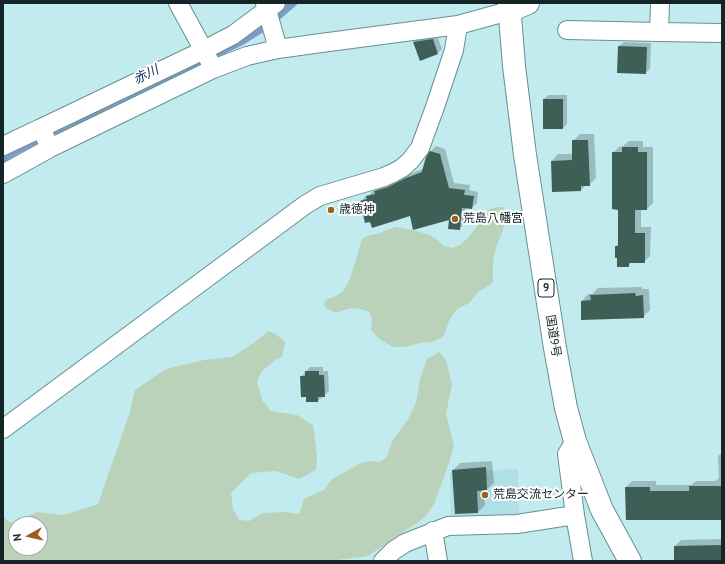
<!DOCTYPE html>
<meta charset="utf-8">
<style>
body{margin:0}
#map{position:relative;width:725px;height:564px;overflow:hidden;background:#c2ebef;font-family:"PT Sans",sans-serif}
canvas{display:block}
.frame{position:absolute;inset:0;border:4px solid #152527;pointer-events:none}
.north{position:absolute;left:8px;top:516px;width:40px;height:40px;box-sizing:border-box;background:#fff;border:1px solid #a1a8a9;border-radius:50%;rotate:262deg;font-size:11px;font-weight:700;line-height:16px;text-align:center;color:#152527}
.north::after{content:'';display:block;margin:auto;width:14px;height:18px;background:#9c5e23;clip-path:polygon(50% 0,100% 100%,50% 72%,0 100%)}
</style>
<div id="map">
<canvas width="725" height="564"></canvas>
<div class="frame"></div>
<div class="north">N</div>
</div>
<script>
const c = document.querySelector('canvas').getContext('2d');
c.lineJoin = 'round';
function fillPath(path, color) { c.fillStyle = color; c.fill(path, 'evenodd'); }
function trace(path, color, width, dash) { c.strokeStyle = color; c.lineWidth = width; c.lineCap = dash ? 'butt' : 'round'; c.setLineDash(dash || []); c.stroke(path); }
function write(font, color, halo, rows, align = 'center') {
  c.font = font + ' "PT Sans","Noto Sans JP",sans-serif'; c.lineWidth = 4; c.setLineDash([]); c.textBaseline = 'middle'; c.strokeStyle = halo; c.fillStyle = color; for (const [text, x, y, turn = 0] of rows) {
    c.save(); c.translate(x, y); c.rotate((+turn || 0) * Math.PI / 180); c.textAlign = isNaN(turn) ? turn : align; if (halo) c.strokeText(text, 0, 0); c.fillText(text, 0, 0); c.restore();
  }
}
fillPath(new Path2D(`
 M 518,469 L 519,518 L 451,520 L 450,472 Z`), '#aee0e5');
fillPath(new Path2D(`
 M 497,207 L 503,207 C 511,220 498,239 495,252 C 492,262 493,273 493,283 L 478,292 L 469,303 L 457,309 L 449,321 L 443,337 L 432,342 L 420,343 L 405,347 L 393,347 L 378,338 L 371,330 L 372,319 L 369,312 C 354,306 350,308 336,313 L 326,308 L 324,304 L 325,300 C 332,298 339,295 344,290 C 350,284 359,249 362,239 L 367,236 L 380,233 L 395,227 L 413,230 L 430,235 L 439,241 L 444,246 L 453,248 L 460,245 L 468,238 L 490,209 Z
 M 269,331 L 277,335 L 285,342 L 282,357 L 275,360 L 262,371 L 257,381 L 262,400 L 271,411 L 297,415 L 313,425 L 317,456 L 316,470 L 299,479 L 276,471 L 251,473 L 231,493 L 233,509 L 239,520 L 249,521 L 262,513 L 285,512 L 299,514 L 304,499 L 324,490 L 331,480 L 359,464 L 368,461 L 379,462 L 386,458 L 393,440 L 407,421 L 416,403 L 420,379 L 427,359 L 439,352 L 446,360 L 452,384 L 446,414 L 454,446 L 447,469 L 434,504 L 424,518 L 368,556 L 329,561 L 3,561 L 3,517 L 11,523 L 37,512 L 64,515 L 98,504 L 129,415 L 135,390 L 166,369 L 204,360 L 232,357 L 255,342 ZM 16,524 L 40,524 L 40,548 L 16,548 Z`), '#b9d2b9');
fillPath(new Path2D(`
 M 286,3 L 299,3 L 270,28 L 243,45 L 51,137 L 18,154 L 3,163 L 3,154 L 267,18 Z`), '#7f9ac5');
fillPath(new Path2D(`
 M 437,35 L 442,49 L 437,54 L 420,60 L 414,42 L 418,37 Z
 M 624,42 L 651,43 L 650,69 L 645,73 L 619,46 Z
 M 548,95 L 567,95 L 567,124 L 563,128 L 544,99 Z
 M 580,134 L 594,134 L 596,178 L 589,185 L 586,185 L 581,190 L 552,161 L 558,154 L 573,154 L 573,141 Z
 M 629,141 L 643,141 L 643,147 L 653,147 L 653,203 L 647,209 L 641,209 L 641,227 L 651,227 L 650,256 L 644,262 L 632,262 L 628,266 L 616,246 L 619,244 L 619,209 L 613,153 L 619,147 L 623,146 Z
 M 436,146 L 445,149 L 454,183 L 470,185 L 469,190 L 478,192 L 477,203 L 472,208 L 466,207 L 464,224 L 459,229 L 450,219 L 410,214 L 361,201 L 366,196 L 369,195 L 373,191 L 376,191 L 380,186 L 394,182 L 412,173 L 423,169 L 431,151 Z
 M 642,287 L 642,289 L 649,289 L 650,310 L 643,317 L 582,301 L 588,294 L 592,294 L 598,288 Z
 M 310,367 L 323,367 L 323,371 L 328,371 L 329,391 L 318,401 L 307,396 L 301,377 Z
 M 722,453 L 722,519 L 626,487 L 632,481 L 656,481 L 656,485 L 691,485 L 696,481 L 716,481 L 719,478 L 718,456 Z
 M 492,461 L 494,483 L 487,489 L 484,490 L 485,505 L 478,512 L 453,470 L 460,463 Z
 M 722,539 L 722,561 L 675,561 L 675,546 L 681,540 Z`), '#0003');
fillPath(new Path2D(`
 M 433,39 L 438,54 L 420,61 L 413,42 Z
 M 618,46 L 647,47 L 646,74 L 617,73 Z
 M 543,99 L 563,99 L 563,129 L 543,129 Z
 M 572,140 L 588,140 L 590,186 L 581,186 L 581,191 L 552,192 L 551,161 L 572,160 Z
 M 622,147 L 638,147 L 638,152 L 647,152 L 647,210 L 635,210 L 635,233 L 645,233 L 645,263 L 629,263 L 629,267 L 617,267 L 617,258 L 615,258 L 615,246 L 618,246 L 618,210 L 612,209 L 612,152 L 622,152 Z
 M 430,151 L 440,154 L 449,188 L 465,190 L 464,195 L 474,196 L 472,209 L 462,208 L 460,230 L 448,229 L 449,220 L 413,230 L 410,216 L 372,228 L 370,222 L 365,223 L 360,201 L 367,199 L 366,196 L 375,194 L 374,191 L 388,187 L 406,178 L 422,172 L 422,171 L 426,157 Z
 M 635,293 L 636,296 L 643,295 L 644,318 L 581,320 L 581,301 L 591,300 L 590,295 Z
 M 305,371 L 319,371 L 319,375 L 324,375 L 325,397 L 318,397 L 318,402 L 306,402 L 306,397 L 301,397 L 300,376 L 305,376 Z
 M 486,467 L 487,490 L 477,491 L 478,513 L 455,514 L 452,470 Z
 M 689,486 L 722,486 L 722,520 L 626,520 L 625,487 L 650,487 L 650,491 L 689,491 Z
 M 722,545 L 722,561 L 674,561 L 674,546 Z`), '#3d5f55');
const street = new Path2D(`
 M 178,3 L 209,60
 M 265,3 L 278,49
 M 660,3 L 659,32 L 722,33
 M 567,30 L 659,32
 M 3,146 L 41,128
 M 50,148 L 41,128 L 204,50 L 233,35 L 276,3
 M 3,174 L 50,148 L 213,69 L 247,56 L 278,49 L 321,43 L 458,25 L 509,11
 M 3,429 L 305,205 L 320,196 L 384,177 L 393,173 L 402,168 L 410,161 L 420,148 L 435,107 L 454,50 L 458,25
 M 575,441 L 567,454 L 575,515 L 583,561
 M 433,531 L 438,561
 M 383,561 L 393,551 L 405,543 L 448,526 L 517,524 L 575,515`);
const secondary = new Path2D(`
 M 509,11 L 528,3`);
const highway = new Path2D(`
 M 509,3 L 514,66 L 525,155 L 555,348 L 566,408 L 575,441 L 602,510 L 630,561`);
trace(street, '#688f92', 20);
trace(secondary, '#688f92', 24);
trace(highway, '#688f92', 24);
trace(street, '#fff', 18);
trace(secondary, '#fff', 22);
trace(highway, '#fff', 22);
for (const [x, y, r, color] of [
 [331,210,4,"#9c5e23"],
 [455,219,4,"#9c5e23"],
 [485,495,4,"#9c5e23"]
]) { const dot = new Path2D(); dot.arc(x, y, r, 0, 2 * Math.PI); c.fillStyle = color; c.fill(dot); trace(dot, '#fff', 1.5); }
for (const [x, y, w] of [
 [546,288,16]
]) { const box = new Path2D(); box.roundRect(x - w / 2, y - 9, w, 18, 3); c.fillStyle = '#fff'; c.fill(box); trace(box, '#152527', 1); }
write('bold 11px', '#152527', null, [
 ["9",546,288]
]);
write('12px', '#152527', '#fff', [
 ["歳徳神",339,210],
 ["荒島八幡宮",463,219],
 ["荒島交流センター",493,495]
], 'left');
write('12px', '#152527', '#fff', [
 ["国道9号",553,336,81]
]);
write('italic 13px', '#0c2d61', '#fff', [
 ["赤川",146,75,-26]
]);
</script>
